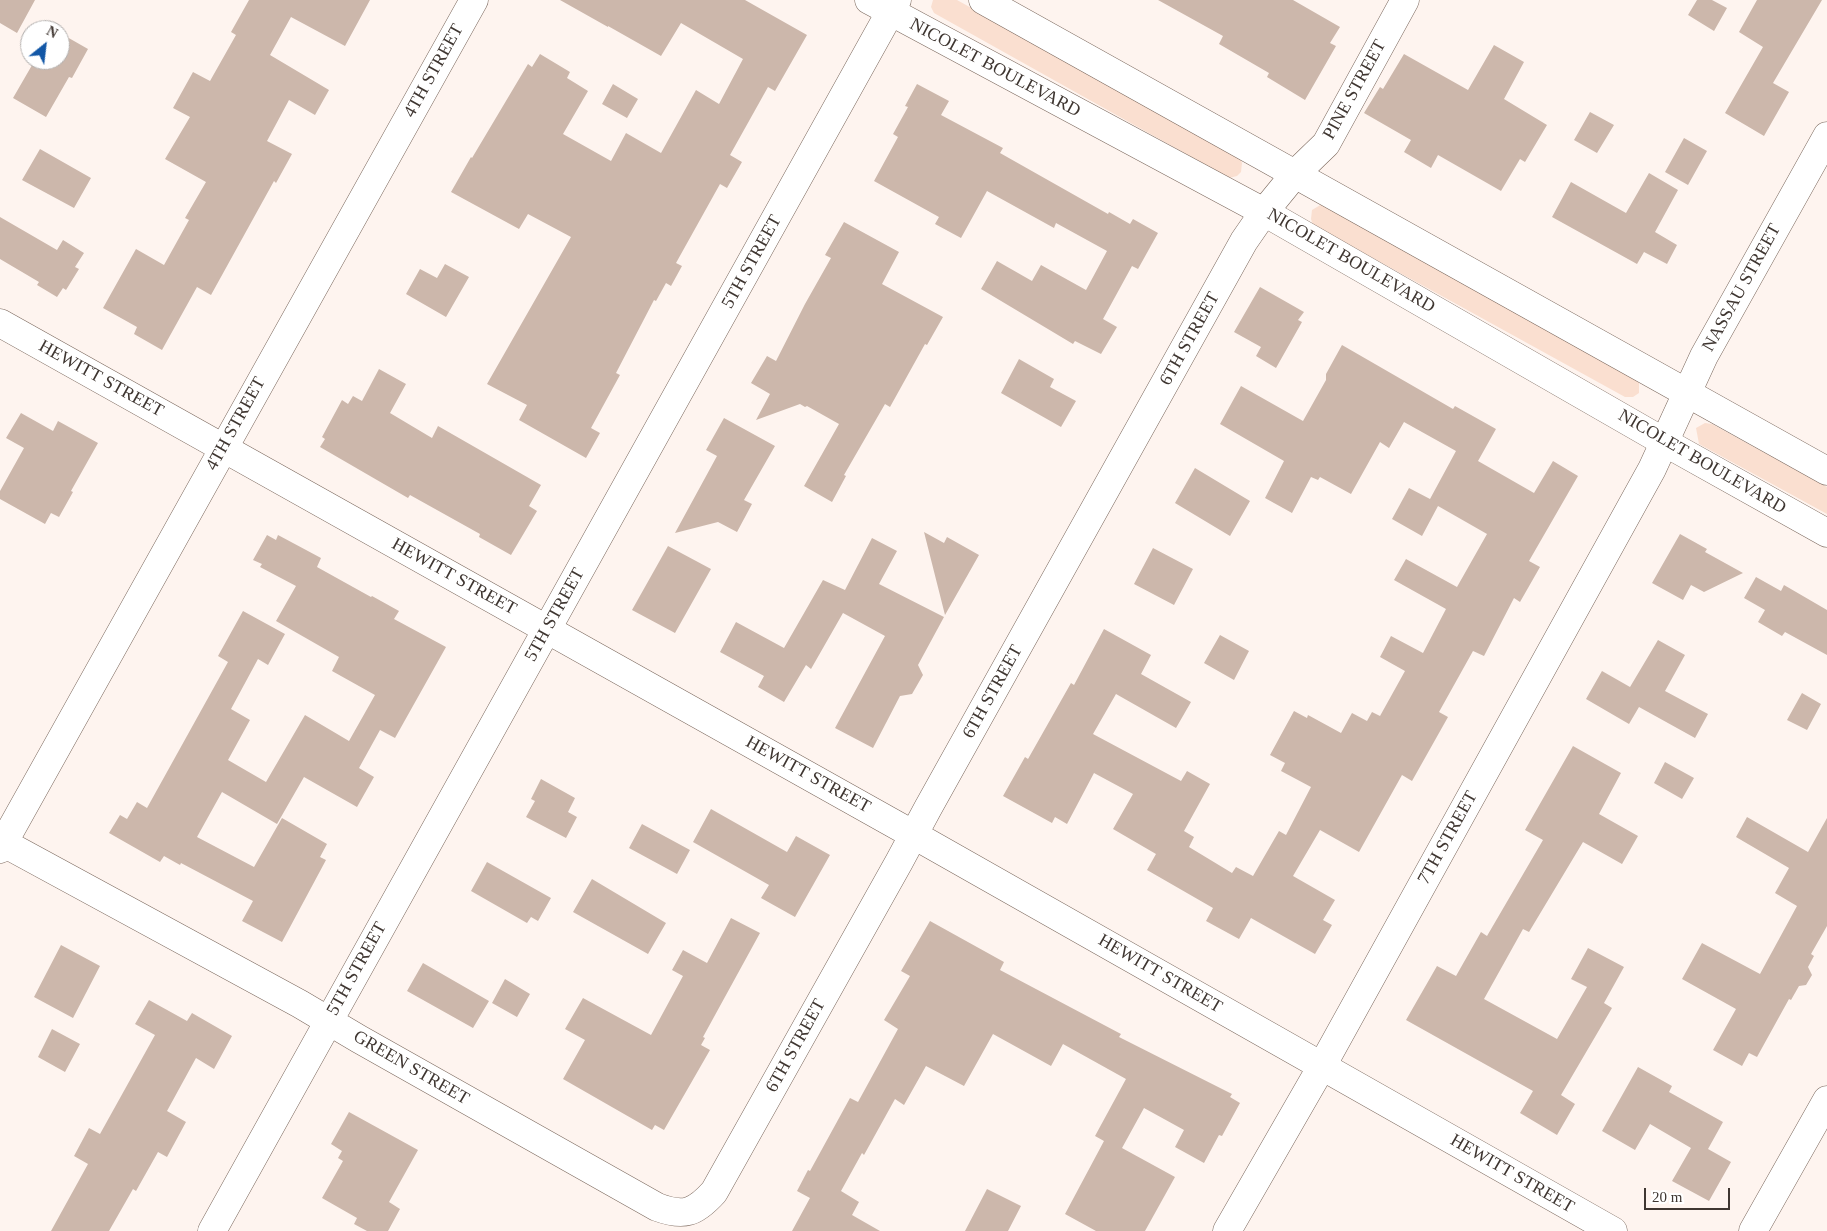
<!DOCTYPE html>
<style>
body{margin:0}
#map{position:relative;width:1827px;height:1231px;overflow:hidden;background:#fef4ef;font-family:"Times New Roman",serif}
canvas{display:block}
.north{position:absolute;left:20px;top:20px;width:50px;height:50px;box-sizing:border-box;background:#fff;border:1px solid #b2afad;border-radius:50%;rotate:29deg;font-size:14px;font-weight:700;line-height:20px;text-align:center;color:#3f3631}
.north::after{content:'';display:block;margin:auto;width:18px;height:22px;background:#1257a6;clip-path:polygon(50% 0,100% 100%,50% 72%,0 100%)}
.scale{position:absolute;left:1644px;top:1188px;width:86px;height:22px;box-sizing:border-box;border:2px solid #3f3631;border-top:0;padding-left:6px;font-size:15px;line-height:18px;white-space:nowrap;color:#3f3631;-webkit-text-stroke:4px #fff;paint-order:stroke}
</style>
<div id="map">
<canvas width="1827" height="1231"></canvas>
<div class="north">N</div>
<div class="scale">20 m</div>
</div>
<script>
const c = document.querySelector('canvas').getContext('2d');
c.lineJoin = 'round';
function fillPath(path, color) { c.fillStyle = color; c.fill(path, 'evenodd'); }
function trace(path, color, width, dash) { c.strokeStyle = color; c.lineWidth = width; c.lineCap = dash ? 'butt' : 'round'; c.setLineDash(dash || []); c.stroke(path); }
function write(font, color, halo, rows, align = 'center') {
  c.font = font + ' "Times New Roman",serif'; c.lineWidth = 5; c.setLineDash([]); c.textBaseline = 'middle'; c.strokeStyle = halo; c.fillStyle = color; for (const [text, x, y, turn = 0] of rows) {
    c.save(); c.translate(x, y); c.rotate((+turn || 0) * Math.PI / 180); c.textAlign = isNaN(turn) ? turn : align; if (halo) c.strokeText(text, 0, 0); c.fillText(text, 0, 0); c.restore();
  }
}
fillPath(new Path2D(`
 M 933,0 L 957,0 L 1240,157 L 1242,163 L 1241,172 L 1237,176 L 1229,178 L 934,13 L 931,7 Z
 M 1322,204 L 1634,377 L 1639,383 L 1639,393 L 1633,397 L 1625,397 L 1313,225 L 1311,219 L 1312,210 Z
 M 1705,423 L 1712,424 L 1827,487 L 1827,514 L 1699,444 L 1696,428 Z`), '#fadfd0');
fillPath(new Path2D(`
 M 0,0 L 35,0 L 17,33 L 0,23 Z
 M 249,0 L 370,0 L 345,46 L 291,17 L 270,55 L 329,90 L 315,115 L 289,100 L 267,141 L 292,154 L 276,183 L 274,181 L 211,295 L 197,287 L 162,350 L 134,334 L 137,327 L 103,308 L 136,249 L 164,265 L 189,220 L 185,218 L 206,182 L 165,159 L 190,117 L 173,108 L 193,72 L 210,81 L 236,35 L 231,32 Z
 M 560,0 L 745,0 L 807,35 L 775,91 L 768,87 L 730,155 L 742,162 L 727,188 L 720,184 L 676,263 L 682,266 L 671,286 L 666,283 L 656,301 L 654,300 L 616,373 L 620,375 L 591,428 L 600,433 L 586,458 L 519,420 L 527,405 L 487,384 L 571,237 L 528,214 L 519,229 L 451,192 L 471,157 L 472,158 L 528,64 L 532,67 L 540,54 L 570,72 L 567,78 L 588,91 L 563,134 L 611,161 L 626,133 L 661,153 L 696,90 L 719,104 L 743,59 L 681,23 L 661,56 L 608,26 L 608,27 Z
 M 1158,0 L 1293,0 L 1340,27 L 1330,43 L 1336,46 L 1305,100 L 1267,77 L 1269,73 L 1219,44 L 1223,36 Z
 M 1697,0 L 1712,0 L 1727,8 L 1714,31 L 1688,15 Z
 M 1757,0 L 1822,0 L 1773,83 L 1789,92 L 1764,136 L 1725,113 L 1763,47 L 1739,32 Z
 M 60,33 L 88,49 L 72,78 L 69,77 L 46,117 L 13,98 L 35,60 L 60,60 Z
 M 1494,45 L 1524,62 L 1504,99 L 1547,125 L 1525,162 L 1520,159 L 1501,191 L 1438,155 L 1431,168 L 1404,152 L 1411,140 L 1364,113 L 1380,87 L 1383,89 L 1404,54 L 1468,90 Z
 M 613,84 L 638,99 L 627,118 L 602,104 Z
 M 917,84 L 949,101 L 941,115 L 1003,148 L 1000,153 L 1108,214 L 1109,212 L 1130,224 L 1133,219 L 1158,233 L 1138,269 L 1132,266 L 1103,319 L 1117,327 L 1101,354 L 1075,341 L 1073,344 L 981,289 L 997,261 L 1032,281 L 1041,265 L 1086,290 L 1107,251 L 1056,223 L 1054,228 L 987,191 L 961,238 L 935,224 L 939,217 L 874,181 L 898,137 L 893,134 L 908,107 L 905,106 Z
 M 1590,112 L 1614,125 L 1597,153 L 1574,140 Z
 M 1684,138 L 1707,151 L 1688,185 L 1665,172 Z
 M 40,149 L 91,178 L 74,208 L 22,180 Z
 M 1649,173 L 1678,190 L 1655,232 L 1677,245 L 1667,264 L 1644,252 L 1637,264 L 1552,217 L 1571,182 L 1626,213 Z
 M 0,217 L 57,250 L 63,240 L 84,253 L 75,267 L 79,269 L 66,290 L 63,288 L 57,297 L 37,285 L 39,282 L 0,259 Z
 M 844,222 L 899,252 L 882,284 L 943,317 L 927,345 L 925,344 L 890,407 L 885,404 L 844,475 L 846,476 L 832,502 L 804,486 L 839,424 L 807,406 L 805,407 L 800,404 L 756,420 L 770,394 L 751,383 L 767,356 L 776,361 L 805,304 L 831,258 L 825,255 Z
 M 445,264 L 469,277 L 446,317 L 406,294 L 420,269 L 437,278 Z
 M 1260,287 L 1304,312 L 1298,320 L 1302,322 L 1276,368 L 1256,356 L 1261,347 L 1234,332 Z
 M 1342,345 L 1453,409 L 1455,406 L 1496,429 L 1478,461 L 1534,493 L 1553,461 L 1578,476 L 1529,561 L 1540,567 L 1520,602 L 1514,598 L 1484,656 L 1473,651 L 1439,712 L 1448,717 L 1412,781 L 1402,775 L 1359,852 L 1320,830 L 1293,876 L 1335,900 L 1323,920 L 1332,925 L 1315,954 L 1251,918 L 1239,939 L 1206,921 L 1213,908 L 1147,870 L 1156,854 L 1113,829 L 1133,794 L 1094,773 L 1067,824 L 1055,817 L 1052,823 L 1003,796 L 1025,757 L 1028,759 L 1071,683 L 1074,685 L 1104,629 L 1151,655 L 1141,674 L 1191,702 L 1176,728 L 1116,694 L 1093,734 L 1181,781 L 1187,771 L 1210,784 L 1184,831 L 1194,837 L 1189,847 L 1232,873 L 1236,867 L 1253,876 L 1279,831 L 1286,835 L 1311,787 L 1281,771 L 1285,763 L 1270,755 L 1294,711 L 1307,718 L 1308,715 L 1341,733 L 1352,713 L 1367,721 L 1372,712 L 1380,716 L 1405,671 L 1380,657 L 1391,636 L 1423,653 L 1446,609 L 1394,580 L 1406,559 L 1457,587 L 1487,534 L 1438,506 L 1422,536 L 1392,519 L 1409,488 L 1430,499 L 1456,451 L 1404,422 L 1389,448 L 1380,442 L 1351,494 L 1320,477 L 1318,480 L 1311,477 L 1292,513 L 1265,498 L 1284,461 L 1220,424 L 1241,386 L 1303,421 L 1326,380 L 1326,374 Z
 M 1019,359 L 1054,379 L 1050,387 L 1076,401 L 1061,427 L 1001,393 Z
 M 379,369 L 406,384 L 390,413 L 432,438 L 438,426 L 541,485 L 529,506 L 537,511 L 511,555 L 479,537 L 480,534 L 410,495 L 408,498 L 320,447 L 325,439 L 322,437 L 342,400 L 348,404 L 353,396 L 362,401 Z
 M 21,413 L 53,431 L 58,421 L 98,443 L 71,491 L 73,492 L 59,517 L 51,513 L 45,524 L 0,499 L 0,491 L 24,448 L 6,438 Z
 M 724,418 L 775,446 L 744,500 L 752,504 L 737,532 L 718,522 L 675,533 L 717,456 L 706,450 Z
 M 1195,468 L 1250,501 L 1230,536 L 1175,503 Z
 M 924,532 L 944,543 L 947,537 L 979,555 L 945,615 Z
 M 1680,534 L 1707,549 L 1705,552 L 1743,573 L 1704,592 L 1691,585 L 1683,600 L 1652,583 Z
 M 267,535 L 276,540 L 278,535 L 321,558 L 317,567 L 371,597 L 372,596 L 399,611 L 394,619 L 446,647 L 395,738 L 380,730 L 359,768 L 374,777 L 357,807 L 304,777 L 277,824 L 222,792 L 197,837 L 254,867 L 282,818 L 327,844 L 320,857 L 326,860 L 282,942 L 242,921 L 253,901 L 181,863 L 180,865 L 164,856 L 160,862 L 109,833 L 120,815 L 127,819 L 137,802 L 147,808 L 228,662 L 218,656 L 243,611 L 285,634 L 268,665 L 258,659 L 231,709 L 250,720 L 228,760 L 266,782 L 305,715 L 349,741 L 375,695 L 332,671 L 339,657 L 276,621 L 296,586 L 260,567 L 262,564 L 253,560 Z
 M 872,538 L 897,551 L 879,584 L 944,617 L 918,665 L 923,675 L 912,694 L 900,696 L 873,748 L 835,728 L 885,636 L 843,613 L 811,669 L 806,665 L 784,702 L 758,687 L 764,676 L 720,652 L 736,622 L 784,648 L 823,580 L 845,590 Z
 M 668,546 L 711,569 L 675,633 L 632,610 Z
 M 1153,548 L 1193,569 L 1174,605 L 1134,584 Z
 M 1756,577 L 1781,591 L 1784,585 L 1827,610 L 1827,655 L 1785,632 L 1782,636 L 1758,622 L 1765,610 L 1744,598 Z
 M 1220,635 L 1249,651 L 1234,680 L 1204,663 Z
 M 1658,640 L 1685,655 L 1665,691 L 1708,714 L 1695,738 L 1639,707 L 1629,724 L 1586,699 L 1602,671 L 1630,687 Z
 M 1802,693 L 1821,704 L 1807,730 L 1787,720 Z
 M 1573,746 L 1621,773 L 1599,814 L 1638,836 L 1622,864 L 1583,842 L 1529,932 L 1523,929 L 1484,999 L 1557,1039 L 1587,987 L 1571,979 L 1588,948 L 1624,967 L 1604,1003 L 1612,1008 L 1561,1095 L 1575,1104 L 1557,1135 L 1520,1113 L 1533,1091 L 1406,1020 L 1437,966 L 1456,976 L 1481,932 L 1487,936 L 1543,840 L 1525,830 Z
 M 1665,762 L 1694,778 L 1682,799 L 1654,783 Z
 M 541,779 L 575,798 L 568,812 L 577,817 L 566,838 L 526,817 L 535,801 L 531,799 Z
 M 711,809 L 787,852 L 796,836 L 830,855 L 795,917 L 761,898 L 769,885 L 693,842 Z
 M 1747,817 L 1808,852 L 1827,818 L 1827,926 L 1811,954 L 1814,956 L 1808,967 L 1812,975 L 1806,985 L 1799,986 L 1791,1000 L 1789,999 L 1757,1057 L 1749,1053 L 1742,1066 L 1713,1050 L 1736,1009 L 1682,979 L 1702,943 L 1760,974 L 1797,906 L 1775,893 L 1789,868 L 1736,837 Z
 M 642,824 L 690,850 L 677,874 L 629,848 Z
 M 487,862 L 551,898 L 538,921 L 531,917 L 527,923 L 471,891 Z
 M 592,879 L 666,923 L 648,954 L 573,912 Z
 M 731,918 L 760,933 L 703,1037 L 705,1038 L 701,1045 L 710,1050 L 664,1130 L 655,1125 L 652,1130 L 563,1079 L 585,1040 L 565,1029 L 583,998 L 651,1035 L 683,976 L 672,970 L 683,950 L 707,963 Z
 M 930,921 L 1004,962 L 1000,970 L 1121,1034 L 1119,1037 L 1232,1094 L 1230,1097 L 1240,1103 L 1222,1136 L 1219,1135 L 1204,1163 L 1175,1147 L 1184,1130 L 1144,1108 L 1122,1148 L 1175,1177 L 1145,1231 L 1096,1231 L 1065,1214 L 1104,1141 L 1095,1136 L 1126,1079 L 1063,1044 L 1051,1066 L 993,1034 L 964,1086 L 926,1066 L 904,1105 L 895,1099 L 864,1155 L 862,1153 L 841,1191 L 859,1202 L 852,1215 L 880,1231 L 792,1231 L 810,1198 L 797,1191 L 808,1170 L 810,1171 L 850,1098 L 858,1102 L 898,1029 L 884,1020 L 910,976 L 901,971 Z
 M 61,945 L 100,966 L 73,1018 L 34,997 Z
 M 423,963 L 489,1001 L 473,1028 L 407,991 Z
 M 505,979 L 530,994 L 517,1017 L 492,1003 Z
 M 149,1000 L 187,1021 L 192,1013 L 232,1036 L 214,1069 L 196,1058 L 167,1111 L 186,1122 L 167,1157 L 158,1152 L 136,1191 L 133,1189 L 109,1231 L 51,1231 L 88,1164 L 74,1156 L 89,1128 L 100,1134 L 155,1035 L 135,1024 Z
 M 52,1029 L 80,1044 L 65,1072 L 38,1057 Z
 M 1638,1067 L 1672,1086 L 1669,1092 L 1723,1122 L 1708,1149 L 1731,1162 L 1709,1201 L 1672,1181 L 1691,1148 L 1650,1124 L 1635,1150 L 1602,1131 Z
 M 349,1112 L 418,1150 L 389,1202 L 400,1209 L 388,1231 L 367,1231 L 354,1224 L 357,1218 L 322,1198 L 343,1161 L 338,1158 L 342,1151 L 331,1144 Z
 M 987,1189 L 1021,1206 L 1008,1231 L 965,1231 Z`), '#ccb7ab');
const street = new Path2D(`
 M 0,323 L 914,835 L 1613,1231
 M 0,841 L 300,1004 L 359,1039 L 657,1207 C 684,1217 695,1213 714,1192 L 899,862 L 928,808 L 1244,241 L 1264,212 L 1295,174 L 1326,144 L 1405,0
 M 0,849 L 474,0
 M 212,1231 L 897,0
 M 1227,1231 L 1322,1066 L 1652,469 L 1704,356 L 1827,136
 M 1753,1231 L 1827,1100`);
const secondary = new Path2D(`
 M 869,0 L 1264,212 L 1666,443 L 1827,533
 M 983,0 L 1827,471`);
trace(street, '#7a675c', 29);
trace(secondary, '#7a675c', 29);
trace(street, '#fff', 28);
trace(secondary, '#fff', 28);
write('18px', '#3f3631', '#fff', [
 ["NICOLET BOULEVARD",995,68,28],
 ["4TH STREET",434,71,-61],
 ["PINE STREET",1355,90,-61],
 ["NICOLET BOULEVARD",1351,261,30],
 ["5TH STREET",752,262,-61],
 ["NASSAU STREET",1742,288,-61],
 ["6TH STREET",1190,339,-61],
 ["HEWITT STREET",101,379,29],
 ["4TH STREET",236,424,-61],
 ["NICOLET BOULEVARD",1702,462,30],
 ["HEWITT STREET",454,577,29],
 ["5TH STREET",555,615,-61],
 ["6TH STREET",993,692,-61],
 ["HEWITT STREET",808,775,29],
 ["7TH STREET",1448,838,-61],
 ["5TH STREET",357,969,-61],
 ["HEWITT STREET",1160,974,30],
 ["6TH STREET",796,1046,-61],
 ["GREEN STREET",411,1068,30],
 ["HEWITT STREET",1512,1174,30]
]);
</script>
